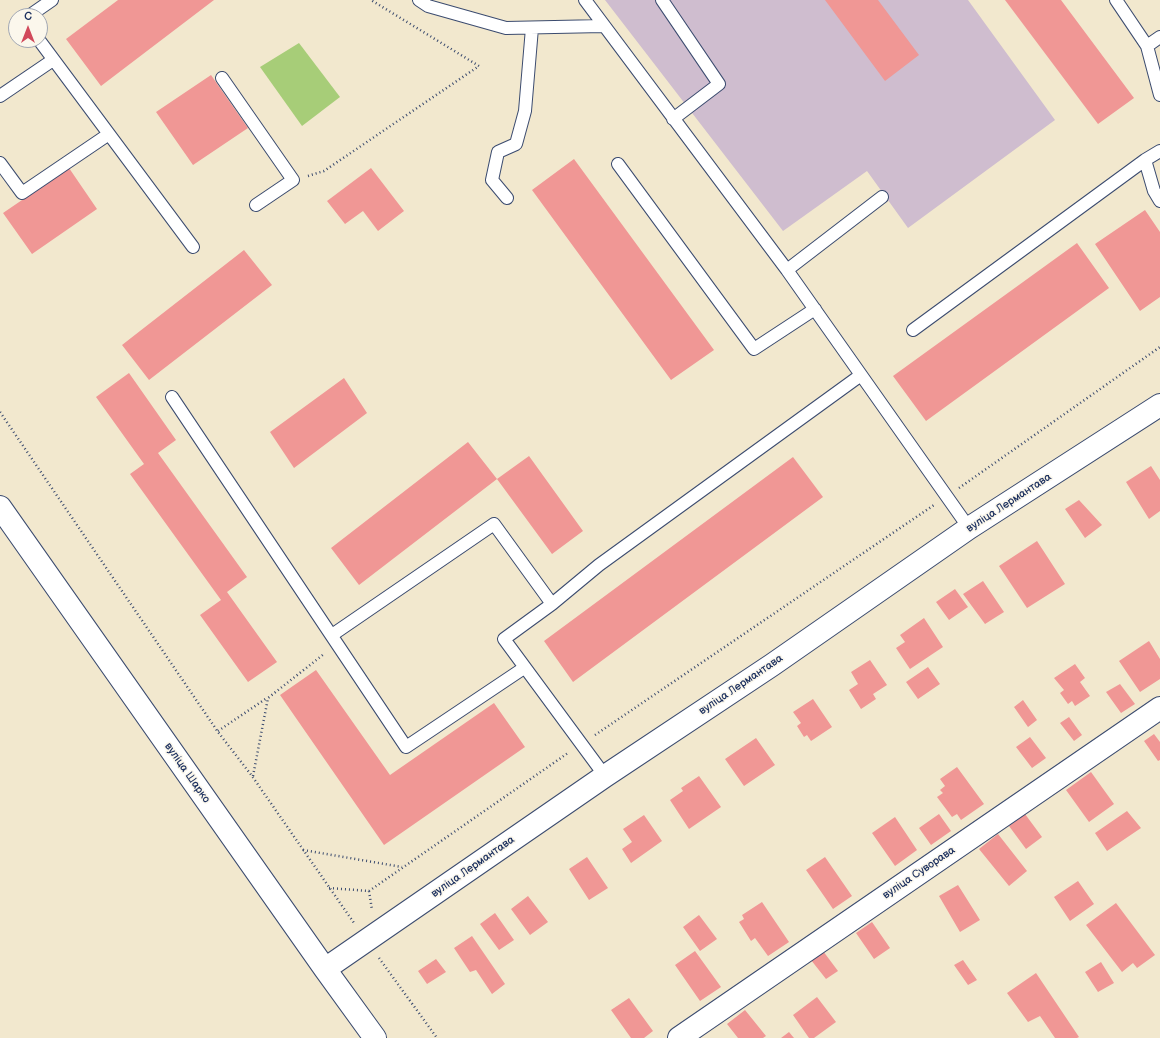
<!DOCTYPE html>
<meta charset="utf-8">
<style>
body{margin:0}
#map{position:relative;width:1160px;height:1038px;overflow:hidden;background:#f2e8ce;font-family:"Balsamiq Sans",sans-serif}
canvas{display:block}
.north{position:absolute;left:8px;top:8px;width:40px;height:40px;box-sizing:border-box;background:#fbf7ec;border:1px solid #a1a7b3;border-radius:50%;rotate:0deg;font-size:11px;font-weight:700;line-height:16px;text-align:center;color:#1b2f5e}
.north::after{content:'';display:block;margin:auto;width:14px;height:18px;background:#d1495b;clip-path:polygon(50% 0,100% 100%,50% 72%,0 100%)}
</style>
<div id="map">
<canvas width="1160" height="1038"></canvas>
<div class="north">С</div>
</div>
<script>
const c = document.querySelector('canvas').getContext('2d');
c.lineJoin = 'round';
function fillPath(path, color) { c.fillStyle = color; c.fill(path, 'evenodd'); }
function trace(path, color, width, dash) { c.strokeStyle = color; c.lineWidth = width; c.lineCap = dash ? 'butt' : 'round'; c.setLineDash(dash || []); c.stroke(path); }
function write(font, color, halo, rows, align = 'center') {
  c.font = font + ' "Balsamiq Sans",sans-serif'; c.lineWidth = 3; c.setLineDash([]); c.textBaseline = 'middle'; c.strokeStyle = halo; c.fillStyle = color; for (const [text, x, y, turn = 0] of rows) {
    c.save(); c.translate(x, y); c.rotate((+turn || 0) * Math.PI / 180); c.textAlign = isNaN(turn) ? turn : align; if (halo) c.strokeText(text, 0, 0); c.fillText(text, 0, 0); c.restore();
  }
}
fillPath(new Path2D(`
 M 605,0 L 968,0 L 1055,120 L 908,228 L 867,171 L 783,231 Z`), '#cfbdcf');
fillPath(new Path2D(`
 M 299,43 L 340,97 L 302,126 L 260,67 Z`), '#a7cd78');
fillPath(new Path2D(`
 M 118,0 L 214,0 L 101,86 L 66,39 Z
 M 825,0 L 878,0 L 919,55 L 885,81 Z
 M 1005,0 L 1061,0 L 1134,98 L 1098,124 Z
 M 211,75 L 248,128 L 193,165 L 156,112 Z
 M 574,159 L 714,350 L 671,380 L 532,190 Z
 M 69,168 L 97,209 L 32,254 L 3,213 Z
 M 371,168 L 404,211 L 378,231 L 363,211 L 345,224 L 327,201 Z
 M 1145,210 L 1160,232 L 1160,297 L 1140,311 L 1095,244 Z
 M 1077,243 L 1109,288 L 926,421 L 893,376 Z
 M 244,250 L 272,285 L 149,380 L 122,345 Z
 M 129,373 L 176,440 L 158,453 L 247,577 L 227,592 L 277,662 L 248,682 L 200,615 L 221,600 L 130,474 L 144,464 L 96,397 Z
 M 344,378 L 367,413 L 294,468 L 270,432 Z
 M 468,442 L 497,479 L 359,585 L 331,548 Z
 M 529,456 L 583,531 L 552,554 L 497,479 Z
 M 793,457 L 823,497 L 573,682 L 544,641 Z
 M 1151,466 L 1160,480 L 1160,511 L 1149,519 L 1126,482 Z
 M 1079,500 L 1102,525 L 1085,538 L 1065,509 Z
 M 1037,541 L 1065,584 L 1027,608 L 999,566 Z
 M 983,581 L 1004,612 L 985,624 L 963,594 Z
 M 955,589 L 968,607 L 949,620 L 936,602 Z
 M 924,618 L 943,647 L 910,669 L 896,648 L 905,642 L 900,635 Z
 M 1149,641 L 1160,659 L 1160,679 L 1140,692 L 1119,661 Z
 M 870,660 L 887,685 L 873,694 L 876,699 L 861,709 L 849,690 L 858,684 L 851,672 Z
 M 1075,664 L 1085,678 L 1080,682 L 1090,696 L 1075,706 L 1072,701 L 1068,704 L 1060,693 L 1064,690 L 1054,678 Z
 M 928,667 L 940,684 L 918,699 L 906,682 Z
 M 316,670 L 390,775 L 494,703 L 525,747 L 384,845 L 280,695 Z
 M 1120,684 L 1135,704 L 1121,713 L 1106,692 Z
 M 813,699 L 832,727 L 811,741 L 807,735 L 804,737 L 797,726 L 801,723 L 793,712 Z
 M 1023,700 L 1037,720 L 1028,727 L 1014,707 Z
 M 1069,717 L 1082,735 L 1074,741 L 1060,723 Z
 M 1154,734 L 1160,742 L 1160,760 L 1158,761 L 1144,741 Z
 M 1030,737 L 1046,758 L 1032,768 L 1016,747 Z
 M 756,738 L 775,765 L 744,786 L 725,759 Z
 M 957,767 L 984,804 L 961,820 L 957,814 L 952,817 L 937,797 L 943,793 L 940,790 L 945,786 L 940,779 Z
 M 1091,772 L 1114,804 L 1089,822 L 1066,790 Z
 M 699,776 L 721,807 L 689,829 L 670,800 L 683,791 L 681,788 Z
 M 1127,811 L 1141,828 L 1107,851 L 1095,833 Z
 M 939,814 L 951,831 L 931,845 L 919,828 Z
 M 1025,814 L 1042,837 L 1026,849 L 1009,826 Z
 M 644,815 L 662,841 L 631,863 L 622,849 L 632,842 L 623,829 Z
 M 895,817 L 917,850 L 895,866 L 872,833 Z
 M 998,834 L 1027,871 L 1009,886 L 979,849 Z
 M 587,857 L 608,888 L 589,900 L 569,869 Z
 M 825,857 L 852,896 L 833,909 L 806,870 Z
 M 1078,881 L 1094,904 L 1070,921 L 1054,897 Z
 M 958,885 L 980,920 L 960,932 L 939,896 Z
 M 528,896 L 548,922 L 530,935 L 511,909 Z
 M 762,902 L 789,942 L 768,956 L 755,938 L 751,941 L 739,922 L 744,919 L 742,915 Z
 M 1116,903 L 1155,955 L 1137,968 L 1133,963 L 1122,972 L 1086,925 Z
 M 495,913 L 514,940 L 499,950 L 480,924 Z
 M 699,915 L 717,939 L 700,951 L 683,927 Z
 M 872,922 L 890,948 L 874,959 L 856,933 Z
 M 472,936 L 505,984 L 492,994 L 476,970 L 470,972 L 454,948 Z
 M 695,951 L 721,987 L 700,1001 L 675,965 Z
 M 823,951 L 838,971 L 826,979 L 811,960 Z
 M 436,959 L 446,972 L 427,984 L 418,971 Z
 M 963,960 L 977,980 L 968,985 L 954,965 Z
 M 1101,962 L 1114,983 L 1098,992 L 1085,972 Z
 M 1036,973 L 1079,1037 L 1077,1038 L 1055,1038 L 1040,1016 L 1028,1022 L 1007,993 Z
 M 817,997 L 836,1022 L 814,1038 L 809,1038 L 793,1015 Z
 M 629,998 L 653,1031 L 644,1038 L 631,1038 L 611,1010 Z
 M 745,1010 L 766,1036 L 763,1038 L 738,1038 L 727,1024 Z
 M 789,1032 L 794,1038 L 781,1038 Z`), '#f09795');
const lane = new Path2D(`
 M 419,0 L 428,6 L 506,28 L 603,26
 M 585,0 L 787,270 L 969,528
 M 662,0 L 719,84 L 673,119
 M 1116,0 L 1147,46 L 1160,37
 M 29,16 L 52,0
 M 39,40 L 193,247
 M 1147,46 L 1160,95
 M 222,78 L 293,180 L 256,205
 M 0,96 L 53,60
 M 1160,151 L 1145,160 L 1154,191 L 1160,201
 M 0,163 L 22,193 L 109,134
 M 618,164 L 754,349 L 815,309
 M 507,198 L 492,180 L 498,152 L 516,144 L 525,111 L 532,28
 M 787,270 L 882,197
 M 913,330 L 1145,160
 M 172,397 L 406,747 L 524,668
 M 332,635 L 494,524 L 552,604
 M 605,776 L 504,639 L 552,604 L 599,565 L 861,375`);
const street = new Path2D(`
 M 0,507 L 325,969 L 375,1038
 M 325,969 L 605,776 L 772,665 L 969,528 L 1160,405
 M 679,1038 L 1160,708`);
trace(lane, '#3b4b6f', 14);
trace(street, '#3b4b6f', 24);
trace(new Path2D(`
 M 308,176 L 324,171 L 479,66 L 371,0
 M 0,412 L 218,732 L 252,776 L 354,923
 M 959,488 L 1160,347
 M 218,731 L 267,698
 M 595,735 L 934,505
 M 253,776 L 268,698 L 324,654
 M 303,850 L 402,867
 M 329,888 L 369,891 L 568,753
 M 369,891 L 372,910
 M 379,958 L 437,1038`), '#3b4b6f', 2.5, [1, 3]);
trace(lane, '#fff', 12);
trace(street, '#fff', 22);
write('11px', '#1b2f5e', '#fbf7ec', [
 ["вуліца Лермантава",1009,503,-33],
 ["вуліца Лермантава",741,685,-34],
 ["вуліца Шарко",187,773,55],
 ["вуліца Лермантава",473,867,-35],
 ["вуліца Суворава",919,873,-34]
]);
</script>
